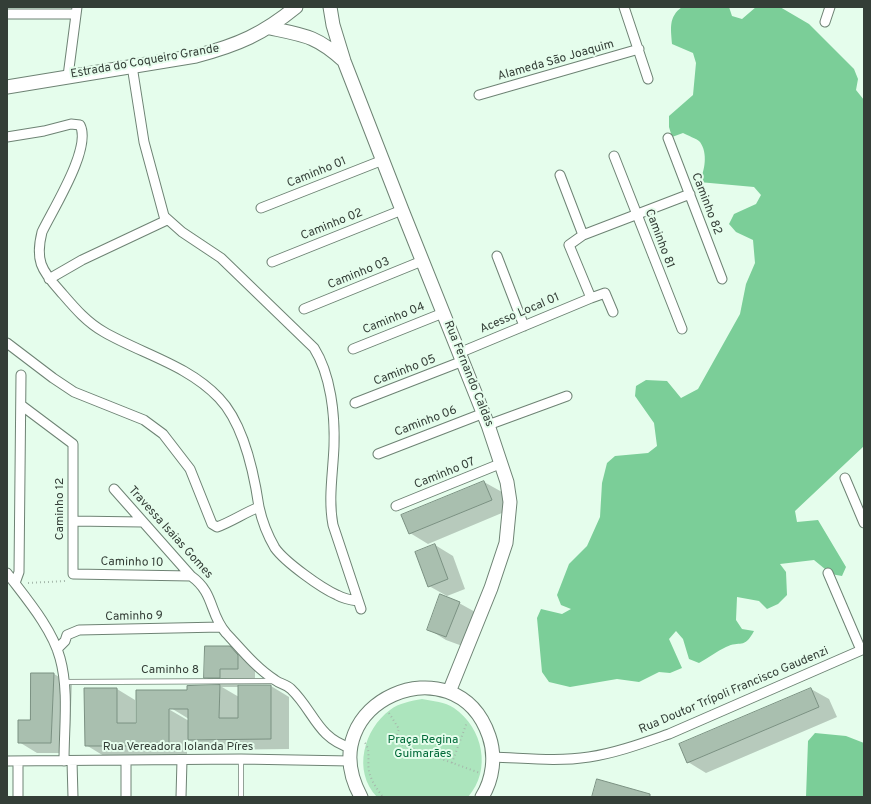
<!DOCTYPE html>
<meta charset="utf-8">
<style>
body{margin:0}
#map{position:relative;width:871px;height:804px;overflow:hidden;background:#e5fdec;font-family:Overpass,sans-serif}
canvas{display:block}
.frame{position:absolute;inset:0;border:8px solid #343e37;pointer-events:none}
</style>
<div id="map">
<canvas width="871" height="804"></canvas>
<div class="frame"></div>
</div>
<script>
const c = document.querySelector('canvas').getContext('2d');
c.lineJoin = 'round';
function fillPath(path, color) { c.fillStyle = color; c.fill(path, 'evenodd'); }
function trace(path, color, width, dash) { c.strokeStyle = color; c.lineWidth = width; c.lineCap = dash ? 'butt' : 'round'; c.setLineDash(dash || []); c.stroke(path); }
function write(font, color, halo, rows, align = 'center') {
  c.font = font + ' Overpass,sans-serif'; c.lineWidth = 4; c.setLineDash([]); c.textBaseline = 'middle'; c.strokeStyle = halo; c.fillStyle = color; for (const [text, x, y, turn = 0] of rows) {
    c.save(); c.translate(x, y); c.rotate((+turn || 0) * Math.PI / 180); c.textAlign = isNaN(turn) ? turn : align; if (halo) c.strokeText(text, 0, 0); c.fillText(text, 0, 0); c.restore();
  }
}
fillPath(new Path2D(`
 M 422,699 C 433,701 445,702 454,708 C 483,728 492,770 468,797 L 377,797 C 352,771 364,729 390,710 C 399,703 411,701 422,699 Z`), '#ace5bd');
fillPath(new Path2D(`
 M 682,7 L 729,7 L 732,16 L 742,19 L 756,7 L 780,7 L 809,24 L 854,69 L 858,79 L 856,90 L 864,100 L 864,446 L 795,511 L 797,522 L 818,520 L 846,567 L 842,576 L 831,574 L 814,560 L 780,564 L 786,572 L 787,595 L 778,604 L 767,609 L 759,601 L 737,597 L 736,620 L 742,629 L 754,631 C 744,650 740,640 726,647 C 717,651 708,658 699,663 L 689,659 L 683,639 L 676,631 L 669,639 L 682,668 L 670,673 L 659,672 L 639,682 L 617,679 L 570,687 L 549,682 L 542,672 L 537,618 L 541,609 L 562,614 L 571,609 L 561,605 L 557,595 L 569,564 L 587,546 L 600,517 L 602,483 L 607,463 L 615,456 L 648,453 L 657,446 L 654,423 L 635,396 L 636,386 L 646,380 L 667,381 L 681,398 L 698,389 L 740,314 L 746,284 L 755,263 L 753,240 L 736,232 L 729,224 L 734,214 L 756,204 L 761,195 L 754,187 L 699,182 C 705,171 708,153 700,142 C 696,138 688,136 683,133 L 672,137 L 669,127 L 669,116 L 693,95 L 696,63 L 693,53 L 672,44 C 671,29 668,17 682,7 Z
 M 815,733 L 846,736 L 864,743 L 864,797 L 806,797 L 808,741 Z`), '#7bce98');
fillPath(new Path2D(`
 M 484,482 L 502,492 L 509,510 L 428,544 L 410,533 Z
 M 435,545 L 453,556 L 465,589 L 447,596 L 429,586 Z
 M 459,603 L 477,613 L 465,647 L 446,640 L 428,629 Z
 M 230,647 L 248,658 L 255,666 L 255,679 L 238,679 L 238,686 L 271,686 L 289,697 L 289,749 L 207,750 L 187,739 L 187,758 L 104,756 L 86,745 L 85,689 L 117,689 L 135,700 L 135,724 L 188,691 L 188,687 L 221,686 L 205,677 ZM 222,687 L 239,687 L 239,697 L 227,690 ZM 166,705 L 189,719 L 189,721 L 165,707 Z
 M 54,674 L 72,684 L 69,753 L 37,753 L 19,742 Z
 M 811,689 L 829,699 L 837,717 L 706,773 L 688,762 Z`), '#0003');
const building = new Path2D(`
 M 484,481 L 492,500 L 409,534 L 401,515 Z
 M 435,544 L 448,579 L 428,587 L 415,552 Z
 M 440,594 L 460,602 L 446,637 L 427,630 Z
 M 205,646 L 230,646 L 238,655 L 238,669 L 220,669 L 220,678 L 204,678 Z
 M 31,673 L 54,673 L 51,743 L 18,743 L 18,720 L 30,720 Z
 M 220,685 L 219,718 L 238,718 L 238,685 L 271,685 L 271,739 L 188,740 L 188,709 L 169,709 L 169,749 L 136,748 L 136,746 L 85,746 L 84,688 L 117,688 L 117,723 L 136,723 L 136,690 L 187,690 L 187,686 Z
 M 811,688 L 819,707 L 687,763 L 679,744 Z
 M 597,779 L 650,794 L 650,797 L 592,797 Z`);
fillPath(building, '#a9bfaf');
trace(building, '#7b9182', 1);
const lane = new Path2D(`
 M 64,682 L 273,681
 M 241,797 L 241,759`);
const street = new Path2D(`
 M 624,7 L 648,79
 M 7,14 L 76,14
 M 825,22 L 830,7
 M 132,66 L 144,142 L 164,216 L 182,232 L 221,258 L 314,348 C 331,375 335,415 334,446 C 333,473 328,499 333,525 L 361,609
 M 68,76 L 77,7
 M 479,95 L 639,49
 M 7,137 L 44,131 L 71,124 L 80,125 C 92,148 53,209 42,232 C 35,260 41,270 60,291 C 73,306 86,322 104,332 C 142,354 188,365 219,398 C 244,424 254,473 259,507
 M 668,138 L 722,279
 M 614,156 L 682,329
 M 560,175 L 583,235
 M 261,208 L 383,160
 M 497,256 L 524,326
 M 272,262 L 402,210
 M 49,279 L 82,260 L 167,220
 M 304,309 L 422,261
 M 613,312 L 605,293 L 591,298 L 569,245 L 583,235 L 690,194
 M 7,343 L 53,378 L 74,392 L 144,420 L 163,434 L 190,469 L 212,524 L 217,527 C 231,522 244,513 259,507 C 262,521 268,536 275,548 C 285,562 321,588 337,595 C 344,599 350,600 358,601
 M 353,349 L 443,313
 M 459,353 L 591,298
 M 355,403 L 463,361
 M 21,405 L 73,444 L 73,574 L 191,576
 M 488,425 L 567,396
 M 378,454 L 484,413
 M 845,478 L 864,523
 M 114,489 L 191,576 C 215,593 209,614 226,633 C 241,649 256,668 275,680 C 280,684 286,684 291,689 C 314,711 317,738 351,748
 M 396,506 L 502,463
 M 73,521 L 142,522
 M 7,573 C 25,597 52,628 60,658 C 69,690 64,727 64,761
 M 828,573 L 861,650
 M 15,583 L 19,572 L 21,375
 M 57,649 L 65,641 L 67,635 L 79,630 L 221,627
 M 493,757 C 525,758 557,762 589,757 C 616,753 643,743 669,734 L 864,649
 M 126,760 L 126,797
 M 7,761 L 241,759 L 350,761
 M 18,761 L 18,797
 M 72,761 L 73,797
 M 181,797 L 182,760`);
const secondary = new Path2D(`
 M 330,7 L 333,25 L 344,61 L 402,210 L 488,425 L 507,482 L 510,502 L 506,543 L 491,588 L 449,692
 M 270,28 C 304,35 317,36 344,61
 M 7,87 L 196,56 C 238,45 263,34 296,7
 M 361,797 C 309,702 456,640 489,736 C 496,756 493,779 482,797`);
trace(lane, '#6e8374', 6);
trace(street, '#6e8374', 11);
trace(secondary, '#6e8374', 15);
trace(new Path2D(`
 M 28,583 L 66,581
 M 389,713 L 399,729 L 395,742 L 480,773
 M 365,743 C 371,750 367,763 369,771 C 371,781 377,789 383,797
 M 452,763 L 467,722`), '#a5b8ab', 2, [1, 3]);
trace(lane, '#fff', 4.5);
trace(street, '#fff', 9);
trace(secondary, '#fff', 13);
write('12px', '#343e37', '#e5fdec', [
 ["Alameda São Joaquim",556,61,-16],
 ["Estrada do Coqueiro Grande",145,62,-10],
 ["Caminho 01",317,173,-22],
 ["Caminho 82",706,204,69],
 ["Caminho 02",332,225,-22],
 ["Caminho 81",659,239,69],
 ["Caminho 03",359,274,-22],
 ["Acesso Local 01",520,314,-23],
 ["Caminho 04",394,319,-22],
 ["Caminho 05",405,371,-21],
 ["Rua Fernando Caldas",468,374,68],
 ["Caminho 06",426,422,-21],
 ["Caminho 07",445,474,-22],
 ["Caminho 12",61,509,-90],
 ["Travessa Isaias Gomes",170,533,48],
 ["Caminho 10",132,563,1],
 ["Caminho 9",134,617,-1],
 ["Caminho 8",170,671],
 ["Rua Doutor Trípoli Francisco Gaudenzi",734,691,-23],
 ["Rua Vereadora Iolanda Píres",178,748]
]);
write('12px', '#026a39', '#e5fdec', [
 ["Praça Regina",423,741],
 ["Guimarães",423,755]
]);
</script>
